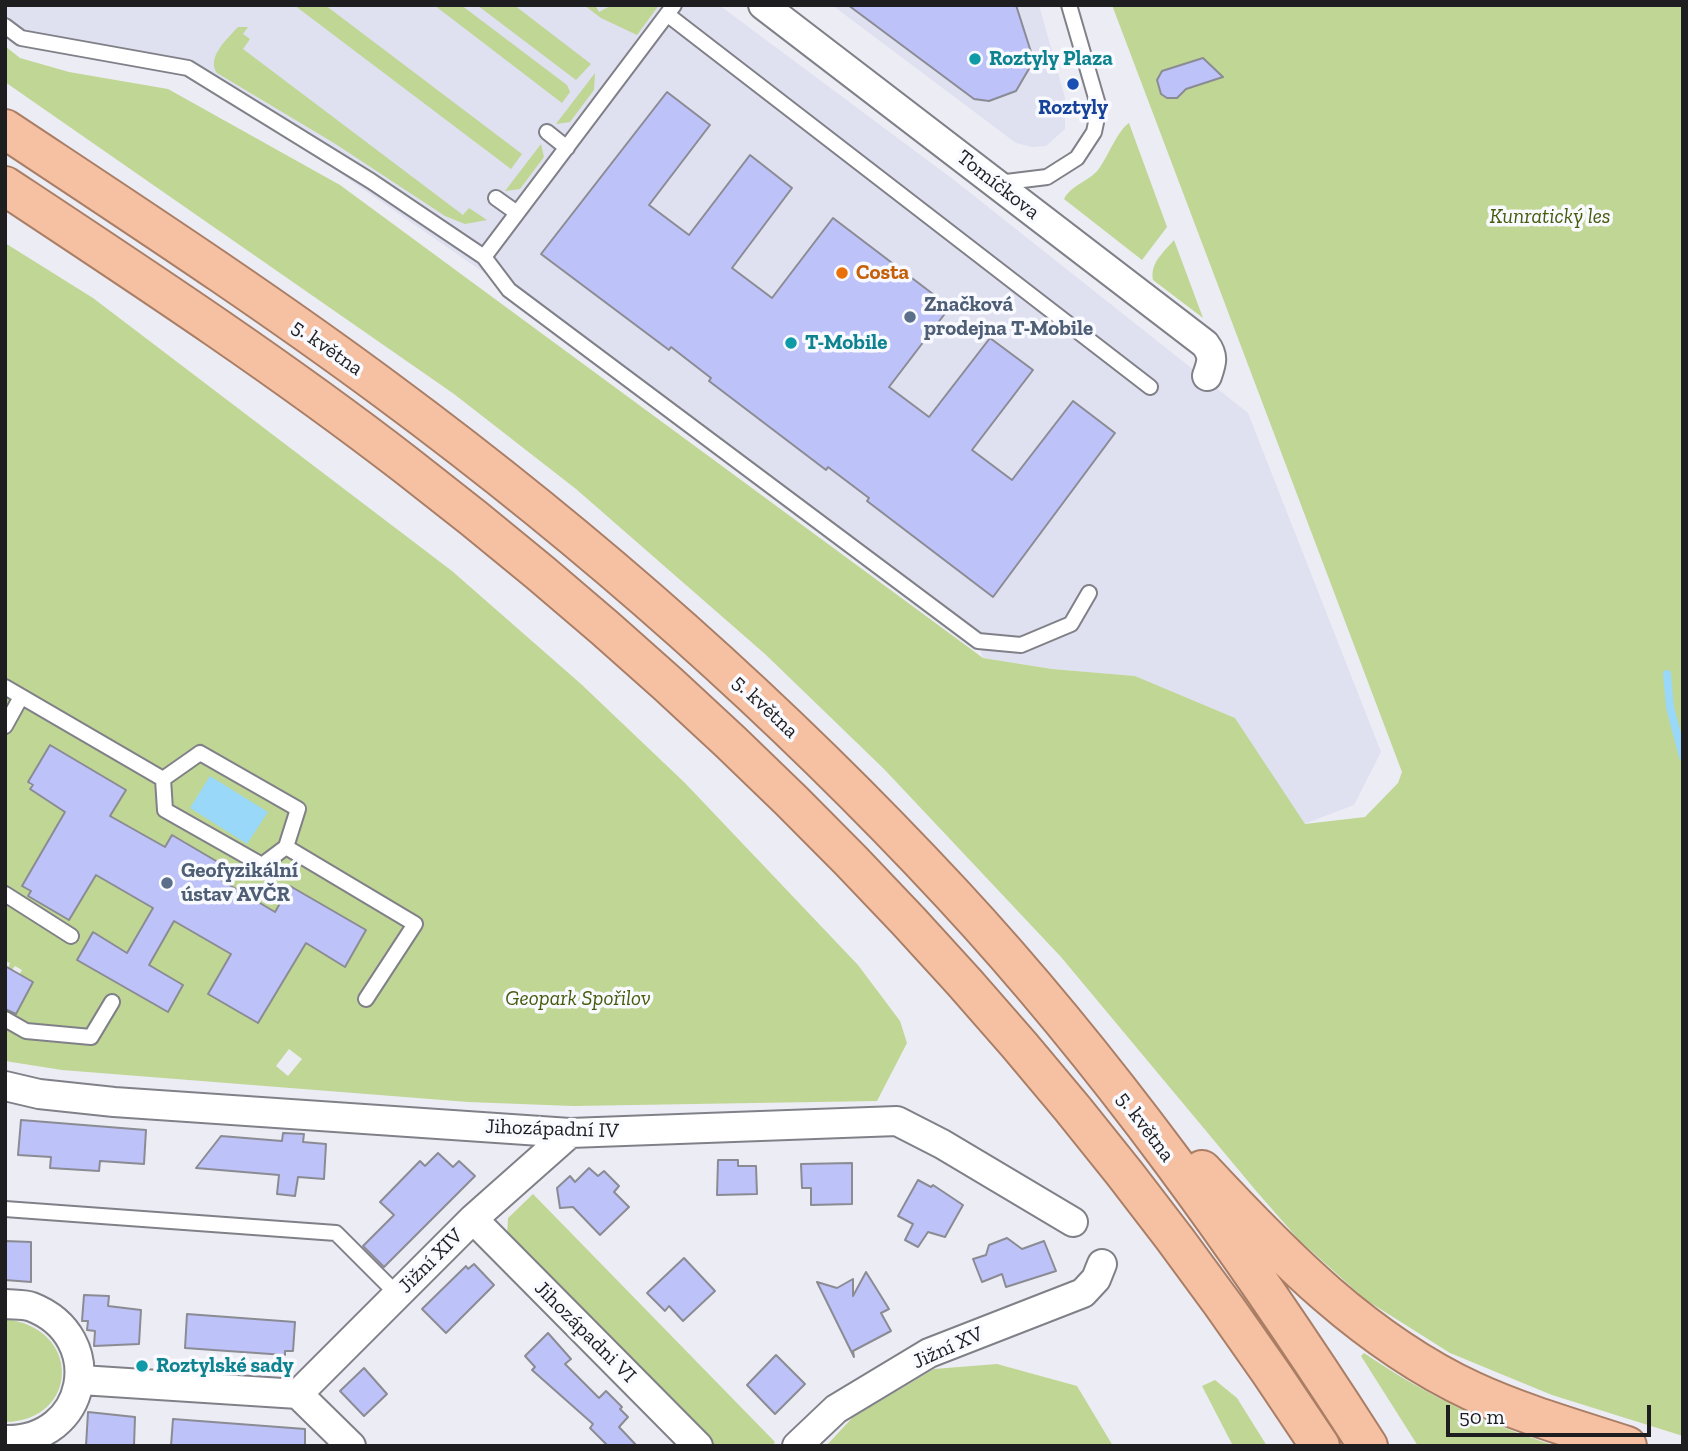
<!DOCTYPE html>
<meta charset="utf-8">
<style>
body{margin:0}
#map{position:relative;width:1688px;height:1451px;overflow:hidden;background:#ececf5;font-family:"Zilla Slab",serif}
canvas{display:block}
.frame{position:absolute;inset:0;border:7px solid #1e1e21;pointer-events:none}
.scale{position:absolute;left:1446px;top:1405px;width:205px;height:32px;box-sizing:border-box;border:4px solid #1e1e21;border-top:0;padding-left:9px;font-size:21px;line-height:24px;white-space:nowrap;color:#1e1e21;-webkit-text-stroke:5px #f9faff;paint-order:stroke}
</style>
<div id="map">
<canvas width="1688" height="1451"></canvas>
<div class="frame"></div>
<div class="scale">50 m</div>
</div>
<script>
const c = document.querySelector('canvas').getContext('2d');
c.lineJoin = 'round';
function fillPath(path, color) { c.fillStyle = color; c.fill(path, 'evenodd'); }
function trace(path, color, width, dash) { c.strokeStyle = color; c.lineWidth = width; c.lineCap = dash ? 'butt' : 'round'; c.setLineDash(dash || []); c.stroke(path); }
function write(font, color, halo, rows, align = 'center') {
  c.font = font + ' "Zilla Slab",serif'; c.lineWidth = 7; c.setLineDash([]); c.textBaseline = 'middle'; c.strokeStyle = halo; c.fillStyle = color; for (const [text, x, y, turn = 0] of rows) {
    c.save(); c.translate(x, y); c.rotate((+turn || 0) * Math.PI / 180); c.textAlign = isNaN(turn) ? turn : align; if (halo) c.strokeText(text, 0, 0); c.fillText(text, 0, 0); c.restore();
  }
}
fillPath(new Path2D(`
 M 5,5 L 719,5 L 954,180 L 1248,413 L 1381,752 L 1354,805 L 1304,824 L 1235,718 L 1135,676 L 1052,669 L 983,658 L 978,641 L 509,290 L 188,68 L 21,38 L 5,26 Z
 M 832,5 L 1039,5 L 1065,98 L 1065,129 L 1046,146 L 1032,147 L 1016,143 Z`), '#dfe0f0');
fillPath(new Path2D(`
 M 294,5 L 325,5 L 522,154 L 511,169 Z
 M 434,5 L 461,5 L 567,85 L 570,92 L 562,103 Z
 M 477,5 L 514,5 L 591,64 L 576,80 Z
 M 584,5 L 595,5 L 599,12 L 612,5 L 659,5 L 637,35 L 601,18 Z
 M 1112,5 L 1683,5 L 1683,1436 L 1552,1395 L 1450,1353 L 1366,1300 L 1299,1240 L 1257,1192 L 1061,957 L 884,769 L 765,654 L 576,489 L 454,394 L 5,82 L 5,46 L 20,58 L 69,72 L 168,89 L 340,185 L 983,658 L 1052,669 L 1135,676 L 1235,718 L 1305,824 L 1365,817 L 1398,783 L 1402,772 ZM 1202,58 L 1214,78 L 1185,89 L 1177,98 C 1164,101 1158,92 1157,80 L 1162,71 Z
 M 238,27 L 248,27 L 243,34 L 250,39 L 243,49 L 463,215 L 469,208 L 487,220 L 465,224 L 445,216 L 334,143 L 217,73 C 206,58 227,39 238,27 Z
 M 595,73 L 594,90 L 570,122 L 556,124 Z
 M 1129,123 L 1167,227 L 1142,260 L 1064,199 C 1070,186 1089,181 1098,170 C 1108,157 1117,131 1129,123 Z
 M 541,144 L 544,157 L 520,189 L 505,191 Z
 M 1174,240 L 1203,318 L 1153,280 C 1150,263 1163,253 1174,240 Z
 M 5,243 L 93,298 L 452,571 L 581,684 L 685,783 L 858,965 L 900,1021 L 907,1043 L 877,1101 L 573,1106 L 468,1102 L 62,1070 L 5,1061 L 5,1000 L 22,970 L 15,966 L 12,970 L 8,968 L 10,963 L 5,961 ZM 50,745 L 125,790 L 110,816 L 165,847 L 172,835 L 186,842 L 183,848 L 212,864 L 215,860 L 228,867 L 221,880 L 275,912 L 291,886 L 366,931 L 345,967 L 306,943 L 257,1023 L 208,994 L 233,952 L 228,952 L 102,879 L 97,872 L 72,915 L 28,896 L 31,891 L 22,886 L 70,807 L 35,793 L 28,782 ZM 93,932 L 183,985 L 168,1012 L 77,960 ZM 289,1049 L 302,1059 L 288,1076 L 276,1066 Z
 M 533,1194 L 775,1442 L 772,1446 L 715,1446 L 507,1237 L 508,1218 Z
 M 5,1319 C 83,1328 79,1421 5,1422 Z
 M 1364,1353 C 1424,1394 1486,1424 1556,1446 L 1418,1446 L 1361,1356 Z
 M 997,1364 L 1077,1386 L 1113,1446 L 826,1446 L 853,1417 L 934,1369 Z
 M 1215,1380 L 1237,1398 L 1267,1446 L 1233,1446 L 1202,1386 Z`), '#c0d694');
fillPath(new Path2D(`
 M 210,776 L 268,812 L 247,844 L 190,808 Z`), '#99d8f8');
trace(new Path2D(`
 M 1667,674 L 1670,707 L 1683,757`), '#99d8f8', 8);
const building = new Path2D(`
 M 848,5 L 1016,5 L 1031,52 L 1030,67 L 1016,91 L 989,101 L 974,99 Z
 M 1203,58 L 1223,77 L 1186,89 L 1177,98 L 1167,98 L 1161,94 L 1157,80 L 1162,71 Z
 M 667,92 L 710,125 L 649,205 L 689,235 L 750,155 L 792,188 L 732,268 L 772,298 L 833,218 L 950,307 L 889,387 L 929,417 L 990,338 L 1033,370 L 972,450 L 1012,480 L 1073,401 L 1115,433 L 993,597 L 867,501 L 869,498 L 828,467 L 826,470 L 709,381 L 711,378 L 671,347 L 669,350 L 541,254 Z
 M 50,745 L 126,790 L 110,816 L 165,847 L 172,835 L 228,868 L 221,880 L 275,912 L 290,886 L 366,930 L 345,967 L 306,943 L 258,1023 L 208,994 L 231,954 L 174,921 L 149,965 L 183,985 L 168,1012 L 77,960 L 93,932 L 127,953 L 153,908 L 96,875 L 69,920 L 28,896 L 31,891 L 22,886 L 65,812 L 30,789 L 33,785 L 28,782 Z
 M 5,966 L 33,982 L 16,1014 L 5,1009 Z
 M 21,1120 L 146,1130 L 144,1164 L 100,1161 L 99,1171 L 50,1168 L 51,1157 L 18,1155 Z
 M 283,1133 L 304,1134 L 303,1142 L 326,1144 L 324,1179 L 298,1177 L 295,1196 L 277,1194 L 279,1175 L 196,1168 L 221,1136 L 282,1141 Z
 M 438,1153 L 453,1167 L 459,1161 L 475,1176 L 384,1267 L 363,1246 L 394,1215 L 380,1202 L 420,1161 L 425,1166 Z
 M 718,1160 L 738,1160 L 738,1166 L 756,1166 L 757,1194 L 717,1195 Z
 M 852,1163 L 852,1204 L 811,1205 L 811,1188 L 802,1188 L 801,1164 Z
 M 589,1168 L 598,1176 L 604,1171 L 619,1186 L 614,1192 L 629,1207 L 600,1235 L 573,1207 L 560,1208 L 557,1188 L 570,1176 L 575,1182 Z
 M 918,1180 L 931,1187 L 933,1185 L 963,1205 L 945,1237 L 928,1232 L 918,1247 L 905,1240 L 913,1224 L 898,1216 Z
 M 1007,1238 L 1022,1249 L 1044,1241 L 1056,1271 L 1006,1287 L 1002,1274 L 982,1282 L 973,1259 L 986,1255 L 989,1245 Z
 M 5,1241 L 31,1242 L 31,1282 L 5,1280 Z
 M 684,1258 L 715,1291 L 683,1321 L 669,1306 L 665,1311 L 647,1293 Z
 M 474,1264 L 494,1285 L 446,1333 L 422,1309 L 466,1266 L 468,1269 Z
 M 866,1272 L 889,1309 L 881,1313 L 891,1331 L 853,1351 L 854,1357 L 817,1282 L 837,1288 L 853,1279 L 853,1296 Z
 M 84,1295 L 109,1296 L 108,1306 L 141,1310 L 139,1344 L 94,1346 L 95,1331 L 87,1330 L 88,1321 L 82,1321 Z
 M 187,1314 L 295,1322 L 293,1351 L 285,1351 L 285,1355 L 185,1348 Z
 M 548,1333 L 571,1359 L 565,1364 L 599,1398 L 606,1391 L 622,1407 L 620,1409 L 628,1417 L 619,1427 L 637,1446 L 608,1446 L 590,1428 L 593,1424 L 532,1370 L 535,1367 L 525,1356 Z
 M 776,1355 L 805,1384 L 775,1414 L 747,1385 Z
 M 364,1368 L 387,1394 L 364,1416 L 340,1391 Z
 M 88,1412 L 135,1417 L 134,1446 L 86,1446 Z
 M 173,1419 L 305,1429 L 305,1446 L 171,1446 Z`);
fillPath(building, '#bdc2f9');
trace(building, '#8b8b93', 2);
const service = new Path2D(`
 M 668,15 L 1150,387
 M 5,26 L 21,38 L 188,68 L 371,181 L 484,257 L 674,5
 M 547,132 L 567,148
 M 998,183 L 1047,177 L 1077,158 L 1094,132 L 1099,108 L 1069,5
 M 496,198 L 517,213
 M 484,257 L 509,290 L 978,641 L 1021,645 L 1071,624 L 1089,593
 M 5,687 L 163,779
 M 5,726 L 21,697
 M 200,753 L 298,809 L 286,847 L 262,865 L 165,810 L 163,779 Z
 M 286,847 L 415,924 L 366,999
 M 5,894 L 71,936
 M 5,1019 L 26,1031 L 91,1037 L 112,1002
 M 5,1209 L 336,1233 L 398,1295`);
const minor = new Path2D(`
 M 763,5 L 1205,344 C 1214,356 1212,362 1207,376
 M 5,1086 L 39,1094 L 114,1102 L 570,1133 L 897,1121 L 942,1144 L 1073,1222
 M 473,1219 L 698,1446
 M 5,1304 C 14,1305 24,1304 32,1307 C 108,1337 88,1442 5,1440
 M 81,1380 L 298,1394
 M 298,1394 L 473,1219 L 570,1133
 M 298,1394 L 351,1446
 M 797,1446 L 836,1409 L 929,1353 L 1083,1293 L 1096,1279 L 1102,1264`);
const trunk = new Path2D(`
 M 5,129 C 133,214 262,298 386,390 C 589,540 780,709 952,894 C 1108,1062 1244,1253 1368,1446
 M 5,186 C 141,276 278,366 406,465 C 764,741 1073,1068 1320,1446
 M 1202,1170 C 1282,1256 1365,1341 1472,1391 C 1522,1414 1575,1429 1627,1446`);
trace(service, '#808088', 18);
trace(minor, '#808088', 32);
trace(trunk, '#a97e65', 42);
trace(service, '#fff', 14);
trace(minor, '#fff', 28);
trace(trunk, '#f6c0a2', 38);
for (const [x, y, r, color] of [
 [975,59,7,"#0f9aa8"],
 [1073,84,7,"#1a4fb4"],
 [842,273,7,"#e8710a"],
 [910,317,7,"#5c6f8a"],
 [791,343,7,"#0f9aa8"],
 [167,883,7,"#5c6f8a"],
 [142,1366,7,"#0f9aa8"]
]) { const dot = new Path2D(); dot.arc(x, y, r, 0, 2 * Math.PI); c.fillStyle = color; c.fill(dot); trace(dot, '#f9faff', 2.5); }
write('bold 21px', '#0d838f', '#f9faff', [
 ["Roztyly Plaza",989,59],
 ["T-Mobile",805,343],
 ["Roztylské sady",156,1366]
], 'left');
write('bold 21px', '#164399', '#f9faff', [
 ["Roztyly",1073,108]
]);
write('21px', '#1e1e21', '#f9faff', [
 ["Tomíčkova",998,185,38],
 ["5. května",327,348,35],
 ["5. května",765,707,43],
 ["5. května",1145,1127,53],
 ["Jihozápadní IV",552,1129,2],
 ["Jižní XIV",431,1261,-45],
 ["Jihozápadni VI",585,1332,45],
 ["Jižní XV",948,1348,-24]
]);
write('italic 21px', '#475b0c', '#f9faff', [
 ["Kunratický les",1550,217],
 ["Geopark Spořilov",578,999]
]);
write('bold 21px', '#c56008', '#f9faff', [
 ["Costa",856,273]
], 'left');
write('bold 21px', '#4e5e75', '#f9faff', [
 ["Značková",924,305],
 ["prodejna T-Mobile",924,329],
 ["Geofyzikální",181,871],
 ["ústav AVČR",181,895]
], 'left');
</script>
